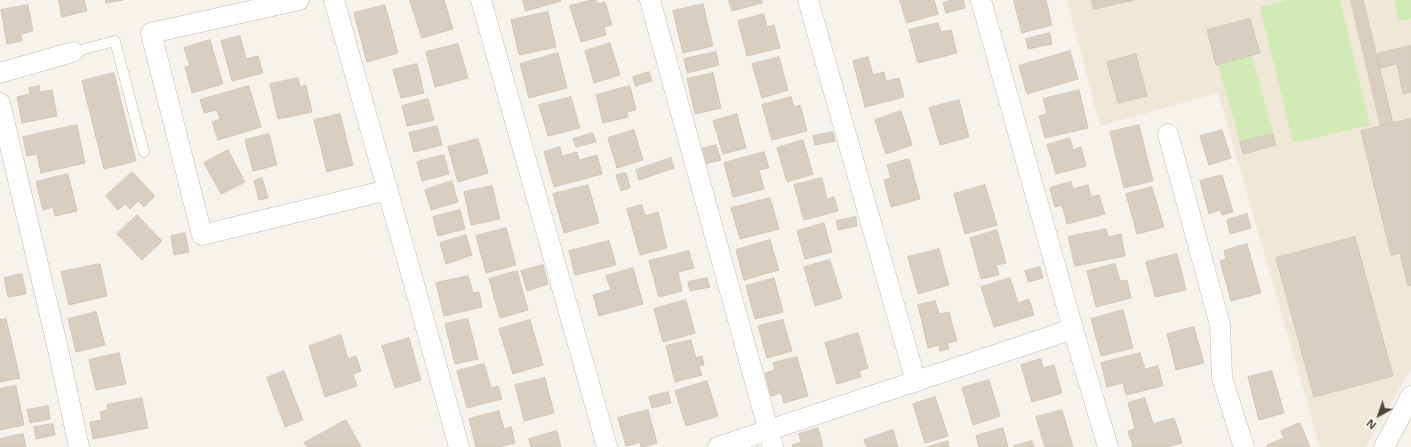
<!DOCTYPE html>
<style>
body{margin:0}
#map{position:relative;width:1411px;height:447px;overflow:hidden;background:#f6f3ec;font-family:"Noto Sans",sans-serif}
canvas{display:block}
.north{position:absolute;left:1359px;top:395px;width:40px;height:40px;-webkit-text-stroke:3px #fff;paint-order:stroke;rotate:220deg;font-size:11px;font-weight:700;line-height:16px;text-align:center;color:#4b4439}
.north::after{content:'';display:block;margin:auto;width:14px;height:18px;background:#4b4439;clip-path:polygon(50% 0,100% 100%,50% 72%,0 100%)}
</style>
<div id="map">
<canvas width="1411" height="447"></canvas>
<div class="north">N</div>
</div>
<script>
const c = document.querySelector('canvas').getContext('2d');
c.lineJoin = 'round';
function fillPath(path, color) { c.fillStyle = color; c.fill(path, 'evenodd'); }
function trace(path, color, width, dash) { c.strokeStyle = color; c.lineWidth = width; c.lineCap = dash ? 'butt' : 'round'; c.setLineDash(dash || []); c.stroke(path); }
fillPath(new Path2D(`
 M 1067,0 L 1411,0 L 1411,369 L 1366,447 L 1320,447 L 1218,93 L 1100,126 Z`), '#efe8d6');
fillPath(new Path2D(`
 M 1288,0 L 1340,0 L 1370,125 L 1293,143 L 1260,7 Z
 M 1394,0 L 1411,0 L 1411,19 L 1399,21 Z
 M 1252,55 L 1273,134 L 1240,142 L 1218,64 Z`), '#d2eab5');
const building = new Path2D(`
 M 59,0 L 84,0 L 87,11 L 62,17 Z
 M 106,0 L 123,0 L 106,3 Z
 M 410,0 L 444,0 L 453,29 L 422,38 Z
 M 523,0 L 560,0 L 561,1 L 526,11 Z
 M 592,0 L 596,0 L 597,4 L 605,2 L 612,25 L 604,27 L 606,35 L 581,42 L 570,6 Z
 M 729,0 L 762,0 L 762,3 L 732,11 Z
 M 900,0 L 934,0 L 938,14 L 907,23 Z
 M 953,0 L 963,0 L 965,8 L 946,13 L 943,3 Z
 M 1014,0 L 1046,0 L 1052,25 L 1022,33 Z
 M 1092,0 L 1134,0 L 1094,9 Z
 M 1351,0 L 1363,0 L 1393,123 L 1381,126 Z
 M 703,4 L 713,46 L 683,53 L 673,11 Z
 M 28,5 L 33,31 L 21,34 L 22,41 L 7,44 L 1,10 Z
 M 385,5 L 398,53 L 367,62 L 354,13 Z
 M 548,12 L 556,47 L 519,55 L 511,20 Z
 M 764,14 L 767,27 L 774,25 L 780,48 L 747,56 L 738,21 Z
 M 1250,19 L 1260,53 L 1216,65 L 1207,30 Z
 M 938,23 L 941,32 L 951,30 L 957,53 L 918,63 L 909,30 Z
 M 1050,33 L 1052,44 L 1028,49 L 1026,39 Z
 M 240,36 L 246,59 L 258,56 L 263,73 L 232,81 L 221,41 Z
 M 210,40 L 223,84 L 192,93 L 185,67 L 190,66 L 184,48 Z
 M 610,43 L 620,75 L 594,83 L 585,51 Z
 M 458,44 L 468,78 L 435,87 L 426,52 Z
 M 1411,46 L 1411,92 L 1403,94 L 1397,64 L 1379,68 L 1376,54 Z
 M 1070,51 L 1078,79 L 1027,94 L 1019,66 Z
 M 716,52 L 719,65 L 687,73 L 684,59 Z
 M 558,53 L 567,88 L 529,98 L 520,64 Z
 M 1136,54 L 1147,96 L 1118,103 L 1107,62 Z
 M 779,57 L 788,90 L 762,98 L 752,64 Z
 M 868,57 L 873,75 L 884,72 L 886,81 L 899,78 L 904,97 L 865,107 L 853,61 Z
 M 417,64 L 424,93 L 401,98 L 393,70 Z
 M 649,72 L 652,81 L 635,86 L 633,77 Z
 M 114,73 L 136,161 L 104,169 L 82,81 Z
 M 713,73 L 721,108 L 695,114 L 687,79 Z
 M 298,78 L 300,87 L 306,85 L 312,112 L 278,119 L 270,84 Z
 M 39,86 L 40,92 L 52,90 L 57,116 L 22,123 L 17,97 L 30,94 L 29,88 Z
 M 249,86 L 261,127 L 218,140 L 212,122 L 220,119 L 217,110 L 204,113 L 200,100 Z
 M 630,86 L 636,110 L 627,112 L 628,117 L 603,123 L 596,95 Z
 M 1079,90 L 1088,128 L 1045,138 L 1039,116 L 1047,114 L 1043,99 Z
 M 571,97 L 580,128 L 548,136 L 539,105 Z
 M 791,97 L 794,107 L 800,105 L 807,131 L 772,140 L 762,105 Z
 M 428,99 L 434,120 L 407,126 L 402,106 Z
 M 959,100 L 969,137 L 940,145 L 929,108 Z
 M 901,111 L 912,145 L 886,154 L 875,120 Z
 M 340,114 L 353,165 L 327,172 L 314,120 Z
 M 737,114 L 746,148 L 723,154 L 713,121 Z
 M 1411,119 L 1411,285 L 1408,286 L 1400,253 L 1391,255 L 1361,131 Z
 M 77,125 L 85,163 L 41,173 L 37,154 L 27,156 L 23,137 Z
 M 1139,125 L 1153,181 L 1124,188 L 1110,132 Z
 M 437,126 L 442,145 L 414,152 L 409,133 Z
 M 634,130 L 643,160 L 617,168 L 608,138 Z
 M 1222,130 L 1231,158 L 1209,165 L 1200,136 Z
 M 833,132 L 835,141 L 815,145 L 813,136 Z
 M 593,133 L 596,142 L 576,147 L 573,139 Z
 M 269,134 L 277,165 L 253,171 L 245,140 Z
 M 1273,134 L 1276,145 L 1243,154 L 1240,142 Z
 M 1070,138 L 1073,150 L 1081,147 L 1086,166 L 1056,174 L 1047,145 Z
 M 478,139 L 488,173 L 458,182 L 448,147 Z
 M 803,140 L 813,174 L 787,182 L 777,148 Z
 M 716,145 L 721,160 L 705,164 L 701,149 Z
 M 560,147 L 562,156 L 577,152 L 579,160 L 597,155 L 602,174 L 554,187 L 544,152 Z
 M 228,150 L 245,182 L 221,194 L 204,163 Z
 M 764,152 L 769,168 L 759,170 L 764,189 L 733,197 L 724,163 Z
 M 444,155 L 449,174 L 422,181 L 417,162 Z
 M 671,158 L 674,168 L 639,180 L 636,170 Z
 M 909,159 L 920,199 L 891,207 L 884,180 L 891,178 L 887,165 Z
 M 132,172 L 155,196 L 144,207 L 138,201 L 130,209 L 125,204 L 118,210 L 106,196 Z
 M 626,173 L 630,188 L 621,191 L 616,175 Z
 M 68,174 L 77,211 L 55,216 L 53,207 L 43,210 L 36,182 Z
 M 1222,175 L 1233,212 L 1222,215 L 1220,210 L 1209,214 L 1200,181 Z
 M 262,178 L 268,198 L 259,200 L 254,181 Z
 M 822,178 L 827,199 L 834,197 L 838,211 L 804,220 L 794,185 Z
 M 452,181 L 458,202 L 431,210 L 425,190 Z
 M 1071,182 L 1073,189 L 1088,185 L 1091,197 L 1099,195 L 1105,214 L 1067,224 L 1062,205 L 1055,207 L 1050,188 Z
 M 588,185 L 599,223 L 564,233 L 553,194 Z
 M 985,185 L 997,225 L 965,234 L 954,194 Z
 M 492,186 L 500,219 L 471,225 L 464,192 Z
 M 1152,187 L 1164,227 L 1137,234 L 1126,194 Z
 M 770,198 L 779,229 L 740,239 L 731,208 Z
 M 642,205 L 645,216 L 658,212 L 667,248 L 640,255 L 627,209 Z
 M 460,210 L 465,229 L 438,236 L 433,217 Z
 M 1247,214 L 1251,228 L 1230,234 L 1227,220 Z
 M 137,215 L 162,241 L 142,260 L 117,234 Z
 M 856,217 L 857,226 L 838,230 L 836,221 Z
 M 824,223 L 832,252 L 805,259 L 797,231 Z
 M 506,228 L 516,265 L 486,273 L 476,236 Z
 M 1106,229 L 1108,237 L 1121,234 L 1125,256 L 1075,266 L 1068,237 Z
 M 997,230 L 1006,263 L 996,265 L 999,275 L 981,279 L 970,238 Z
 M 185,233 L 189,252 L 174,255 L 171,236 Z
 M 466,235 L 472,255 L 446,264 L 440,243 Z
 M 1355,237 L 1393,376 L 1314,397 L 1276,258 Z
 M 770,240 L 779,270 L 744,280 L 736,250 Z
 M 609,241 L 616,265 L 575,275 L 569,251 Z
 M 1247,244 L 1261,293 L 1231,301 L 1220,261 L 1226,259 L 1224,251 Z
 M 939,249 L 949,285 L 918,294 L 908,257 Z
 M 689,251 L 694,268 L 678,272 L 682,291 L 659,297 L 649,261 Z
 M 1177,254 L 1186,290 L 1155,297 L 1146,262 Z
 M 830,260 L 842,298 L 815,306 L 804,267 Z
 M 100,264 L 107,296 L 69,305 L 61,272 Z
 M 1115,264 L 1120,281 L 1127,280 L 1131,298 L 1096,307 L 1087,271 Z
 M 543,265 L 548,284 L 527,291 L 521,271 Z
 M 1040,267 L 1043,278 L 1028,282 L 1025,271 Z
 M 633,268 L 643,304 L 599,316 L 593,295 L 611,290 L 606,276 Z
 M 517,271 L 528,310 L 500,318 L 489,279 Z
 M 22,274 L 26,294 L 8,297 L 4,278 Z
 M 468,276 L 473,293 L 479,292 L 482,307 L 444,316 L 436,283 Z
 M 707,278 L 710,287 L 690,291 L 688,282 Z
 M 774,278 L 783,312 L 755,319 L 746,286 Z
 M 1010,278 L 1018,303 L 1029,299 L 1034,315 L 994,327 L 981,287 Z
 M 686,300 L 695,333 L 663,342 L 654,309 Z
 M 935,301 L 939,314 L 949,312 L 957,341 L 947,343 L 949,349 L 940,351 L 939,345 L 928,348 L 918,305 Z
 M 1123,310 L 1133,348 L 1101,356 L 1091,319 Z
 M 96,312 L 105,345 L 76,352 L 68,319 Z
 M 6,319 L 20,378 L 0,382 L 0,320 Z
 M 468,319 L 478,359 L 455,364 L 445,324 Z
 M 530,320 L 543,365 L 513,374 L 499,329 Z
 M 783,320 L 792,351 L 767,358 L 758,326 Z
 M 1194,327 L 1204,363 L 1176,370 L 1167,334 Z
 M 858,333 L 868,368 L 859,371 L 861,377 L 837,384 L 825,343 Z
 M 341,335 L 348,359 L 356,356 L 361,371 L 353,374 L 357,386 L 325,397 L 309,346 Z
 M 409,338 L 421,380 L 395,388 L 382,346 Z
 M 691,340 L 696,358 L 702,356 L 704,365 L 699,366 L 702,375 L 675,382 L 666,346 Z
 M 119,353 L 126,384 L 96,390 L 89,360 Z
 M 1140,353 L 1145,369 L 1158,366 L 1163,386 L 1126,395 L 1123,383 L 1107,387 L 1101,363 Z
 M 797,357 L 808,396 L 784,403 L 781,393 L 771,396 L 765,373 L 775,370 L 773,363 Z
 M 1041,359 L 1043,368 L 1054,365 L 1062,393 L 1032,402 L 1021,365 Z
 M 484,364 L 491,388 L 498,386 L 502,399 L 467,408 L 457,371 Z
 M 284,371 L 303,420 L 285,427 L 267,378 Z
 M 1272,371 L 1284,413 L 1259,420 L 1248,377 Z
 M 545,378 L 554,413 L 524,421 L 515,385 Z
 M 989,380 L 1000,416 L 973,425 L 962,388 Z
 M 707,381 L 718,416 L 686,426 L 675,391 Z
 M 16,386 L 24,425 L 0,430 L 0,389 Z
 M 668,392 L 671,403 L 652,408 L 649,397 Z
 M 935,397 L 948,436 L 925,443 L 913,404 Z
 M 142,398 L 148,428 L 93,439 L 90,422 L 102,420 L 100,412 L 108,410 L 107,405 Z
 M 1145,398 L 1153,424 L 1174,418 L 1182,443 L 1167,447 L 1131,447 L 1133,446 L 1128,431 L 1135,429 L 1128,403 Z
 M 48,406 L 50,419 L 30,423 L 27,410 Z
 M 648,410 L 657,443 L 643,447 L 641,447 L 640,442 L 626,446 L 618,418 Z
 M 1062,410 L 1073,447 L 1045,447 L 1036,417 Z
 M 499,411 L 504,429 L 511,427 L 515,443 L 498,447 L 476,447 L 469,419 Z
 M 346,420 L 361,447 L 307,447 L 304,443 Z
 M 1300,423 L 1310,447 L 1268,447 L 1267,445 L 1284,438 L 1281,431 Z
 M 53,424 L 55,435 L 36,439 L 34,427 Z
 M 818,428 L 823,447 L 793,447 L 792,445 L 801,442 L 799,434 Z
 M 1003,428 L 1008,447 L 979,447 L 976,436 Z
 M 893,430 L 898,447 L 867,447 L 864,440 Z
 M 557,431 L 561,447 L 531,447 L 529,439 Z
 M 23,434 L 26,447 L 0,447 L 0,439 Z
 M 948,441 L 949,447 L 928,447 Z
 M 1032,441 L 1034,447 L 1015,447 L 1014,446 Z`);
fillPath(building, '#d8cfc1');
trace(building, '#d3c7b4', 1);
const service = new Path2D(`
 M 73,52 L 115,41 L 144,152`);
const minor = new Path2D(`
 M 299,0 L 151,33 L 202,235 L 388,190
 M 334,0 L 414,284 L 459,447
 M 481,0 L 607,447
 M 650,0 L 773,447
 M 808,0 L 916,382
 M 981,0 L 1073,329 L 1108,447
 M 0,73 L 73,52
 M 0,103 L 58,349 L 79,447
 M 1168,134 L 1220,325 L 1222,378 L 1244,447
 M 718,447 L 1073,329
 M 1384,447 L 1411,396`);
trace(service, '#c2bbae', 11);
trace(minor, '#c2bbae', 21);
trace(service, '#fff', 10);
trace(minor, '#fff', 20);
</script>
